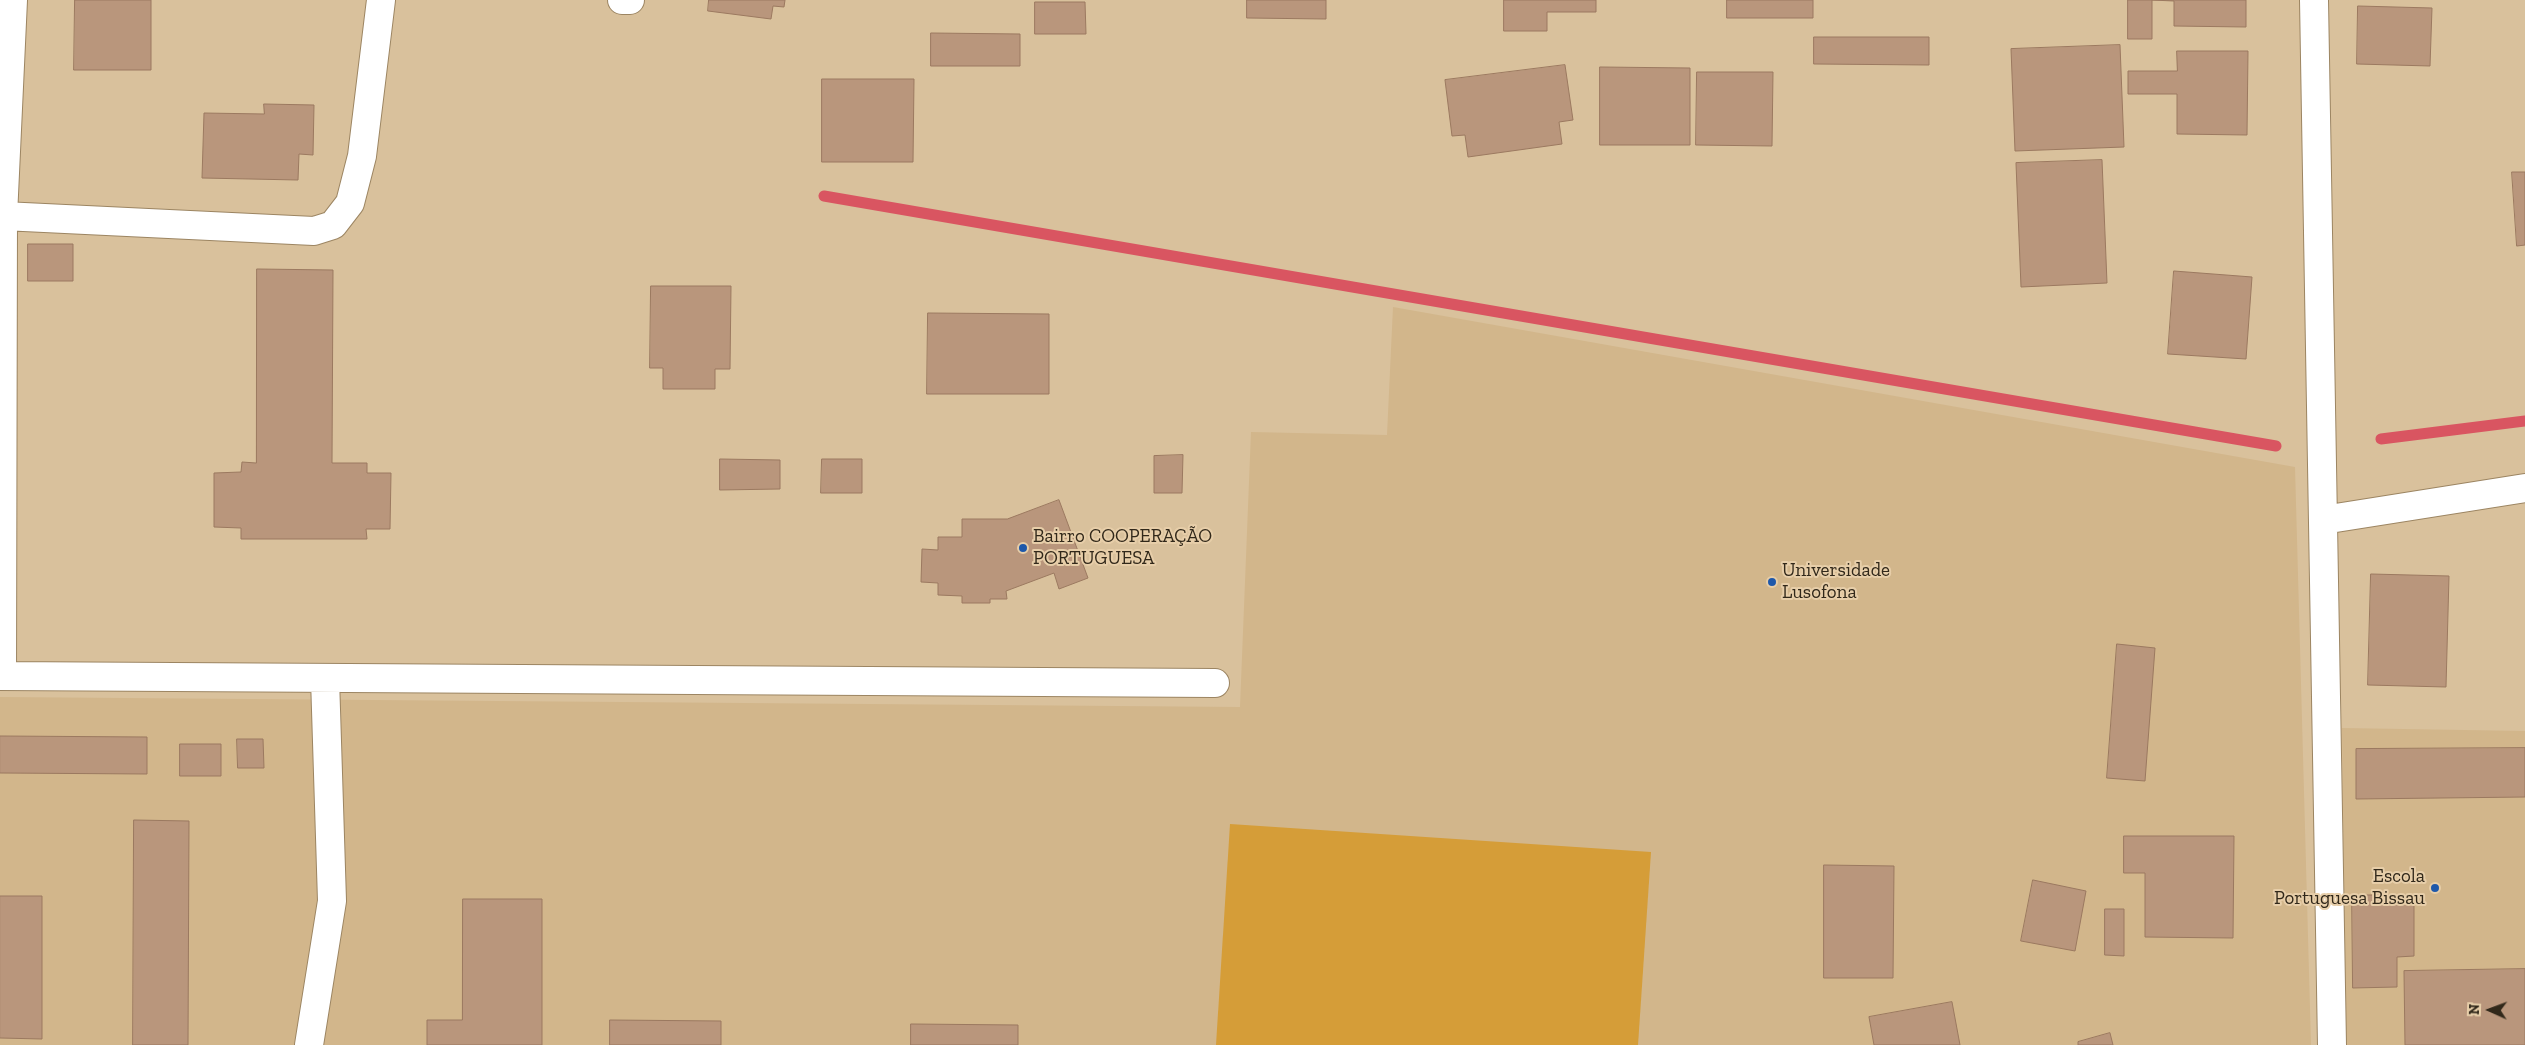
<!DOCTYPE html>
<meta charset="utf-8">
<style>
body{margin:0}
#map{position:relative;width:2525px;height:1045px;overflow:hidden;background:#d9c19c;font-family:"Zilla Slab",serif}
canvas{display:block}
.north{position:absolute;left:2465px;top:985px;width:50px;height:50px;-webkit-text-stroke:4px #e7cea9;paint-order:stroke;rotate:272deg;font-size:14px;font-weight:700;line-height:20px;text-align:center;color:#31281a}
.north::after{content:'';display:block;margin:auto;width:18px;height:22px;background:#31281a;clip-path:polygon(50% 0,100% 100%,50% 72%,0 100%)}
</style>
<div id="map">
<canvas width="2525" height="1045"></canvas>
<div class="north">N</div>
</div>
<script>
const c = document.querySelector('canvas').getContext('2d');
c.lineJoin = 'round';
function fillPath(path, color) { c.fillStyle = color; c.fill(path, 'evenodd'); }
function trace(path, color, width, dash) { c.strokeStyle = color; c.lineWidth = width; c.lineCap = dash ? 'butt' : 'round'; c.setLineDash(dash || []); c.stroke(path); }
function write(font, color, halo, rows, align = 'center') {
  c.font = font + ' "Zilla Slab",serif'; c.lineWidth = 4; c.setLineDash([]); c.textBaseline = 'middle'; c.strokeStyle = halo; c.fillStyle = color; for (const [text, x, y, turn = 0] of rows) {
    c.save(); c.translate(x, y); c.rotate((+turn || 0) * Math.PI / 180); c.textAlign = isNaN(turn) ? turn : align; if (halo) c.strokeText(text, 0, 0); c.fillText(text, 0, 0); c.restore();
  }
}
fillPath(new Path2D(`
 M 1393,307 L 2295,467 L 2311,1045 L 0,1045 L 0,697 L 1240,707 L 1251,432 L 1387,435 Z
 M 2342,728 L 2525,731 L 2525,1045 L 2346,1045 Z`), '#d2b68b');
fillPath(new Path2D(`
 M 1230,824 L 1651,852 L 1638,1045 L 1216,1045 Z`), '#d59d38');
trace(new Path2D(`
 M 824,196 L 2276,446
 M 2381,439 L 2525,421`), '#d95561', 11);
const building = new Path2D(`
 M 75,0 L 151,0 L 151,70 L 74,70 Z
 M 709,0 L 785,0 L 784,7 L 773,6 L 771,19 L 708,11 Z
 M 1247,0 L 1326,0 L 1326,19 L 1247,18 Z
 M 1504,0 L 1596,0 L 1596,12 L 1547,12 L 1547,31 L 1504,31 Z
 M 1727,0 L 1813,0 L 1813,18 L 1727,18 Z
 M 2128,0 L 2246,0 L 2246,27 L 2174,26 L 2174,1 L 2152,0 L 2152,39 L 2128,39 Z
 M 1035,2 L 1085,2 L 1086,34 L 1035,34 Z
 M 2358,6 L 2432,8 L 2430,66 L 2357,64 Z
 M 931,33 L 1020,34 L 1020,66 L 931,66 Z
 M 1814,37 L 1929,37 L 1929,65 L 1814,64 Z
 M 2120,45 L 2124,147 L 2015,151 L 2011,49 Z
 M 2177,51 L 2248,51 L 2247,135 L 2177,134 L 2177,94 L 2128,94 L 2128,71 L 2177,71 Z
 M 1565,65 L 1573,120 L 1559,122 L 1562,144 L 1468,157 L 1465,135 L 1452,136 L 1445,80 Z
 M 1600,67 L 1690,68 L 1690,145 L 1600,145 Z
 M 1697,72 L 1773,72 L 1772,146 L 1696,145 Z
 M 822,79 L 914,79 L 913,162 L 822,162 Z
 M 264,104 L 314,105 L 313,155 L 299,154 L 298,180 L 202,178 L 204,113 L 264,114 Z
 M 2102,160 L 2107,283 L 2021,287 L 2016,163 Z
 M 2512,172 L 2525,172 L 2525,245 L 2517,246 Z
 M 28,244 L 73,244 L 73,281 L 28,281 Z
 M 257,269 L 333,270 L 332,463 L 367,463 L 367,473 L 391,473 L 390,529 L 366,529 L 367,539 L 241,539 L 241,528 L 214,527 L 214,473 L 241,472 L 242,462 L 256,463 Z
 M 2174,271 L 2252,277 L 2246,359 L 2168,354 Z
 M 651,286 L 731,286 L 730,369 L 715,369 L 715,389 L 663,389 L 663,368 L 650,368 Z
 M 928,313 L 1049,314 L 1049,394 L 927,394 Z
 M 1183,455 L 1182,493 L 1154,493 L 1154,456 Z
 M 720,459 L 780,460 L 780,489 L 720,490 Z
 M 822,459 L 862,459 L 862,493 L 821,493 Z
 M 1059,500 L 1088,578 L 1059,589 L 1054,573 L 1006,591 L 1007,599 L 990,599 L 990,603 L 962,603 L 962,596 L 938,595 L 938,583 L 921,582 L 922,549 L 938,550 L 938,537 L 962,537 L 962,519 L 1007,519 Z
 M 2371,574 L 2449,576 L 2446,687 L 2368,685 Z
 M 2117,644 L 2155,648 L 2145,781 L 2107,778 Z
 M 0,736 L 147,737 L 147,774 L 0,773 Z
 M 237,739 L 263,739 L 264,768 L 238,768 Z
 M 180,744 L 221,744 L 221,776 L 180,776 Z
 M 2525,748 L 2525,797 L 2356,799 L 2356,749 Z
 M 134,820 L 189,821 L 188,1045 L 133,1045 Z
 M 2124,836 L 2234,836 L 2233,938 L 2145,937 L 2145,873 L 2124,873 Z
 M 1824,865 L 1894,866 L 1893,978 L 1824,978 Z
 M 2033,880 L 2086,891 L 2075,951 L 2021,941 Z
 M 2352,895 L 2414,895 L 2414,956 L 2397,957 L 2397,987 L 2353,988 Z
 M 0,896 L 42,896 L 42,1039 L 0,1038 Z
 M 463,899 L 542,899 L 542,1045 L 427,1045 L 427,1020 L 462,1020 Z
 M 2105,909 L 2124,909 L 2124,956 L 2105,955 Z
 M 2525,969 L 2525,1045 L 2405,1045 L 2404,971 Z
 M 1952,1002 L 1960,1045 L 1874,1045 L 1869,1017 Z
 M 610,1020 L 721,1021 L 721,1045 L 610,1045 Z
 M 911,1024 L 1018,1025 L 1018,1045 L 911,1045 Z
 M 2110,1033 L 2113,1045 L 2078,1045 L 2078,1042 Z`);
fillPath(building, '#b9967c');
trace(building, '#9b7960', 1);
const minor = new Path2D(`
 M 622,0 L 630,0
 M 2314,0 L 2332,1045
 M 3,216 L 314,231 L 333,225 L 350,203 L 362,156 L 381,0
 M 2323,520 L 2525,488
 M 0,676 L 1215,683
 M 2,676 L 3,216 L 13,0
 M 309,1045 L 332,901 L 325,678`);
trace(minor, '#9c8562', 30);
trace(minor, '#fff', 28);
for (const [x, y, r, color] of [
 [1023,548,5,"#1e58aa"],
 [1772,582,5,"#1e58aa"],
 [2435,888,5,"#1e58aa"]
]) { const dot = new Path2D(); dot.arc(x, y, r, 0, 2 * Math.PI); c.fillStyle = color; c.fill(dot); trace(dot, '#e7cea9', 2); }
write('19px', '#31281a', '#e7cea9', [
 ["Bairro COOPERAÇÃO",1033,537],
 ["PORTUGUESA",1033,559],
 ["Universidade",1782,571],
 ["Lusofona",1782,593],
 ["Escola",2425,877,"right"],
 ["Portuguesa Bissau",2425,899,"right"]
], 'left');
</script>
